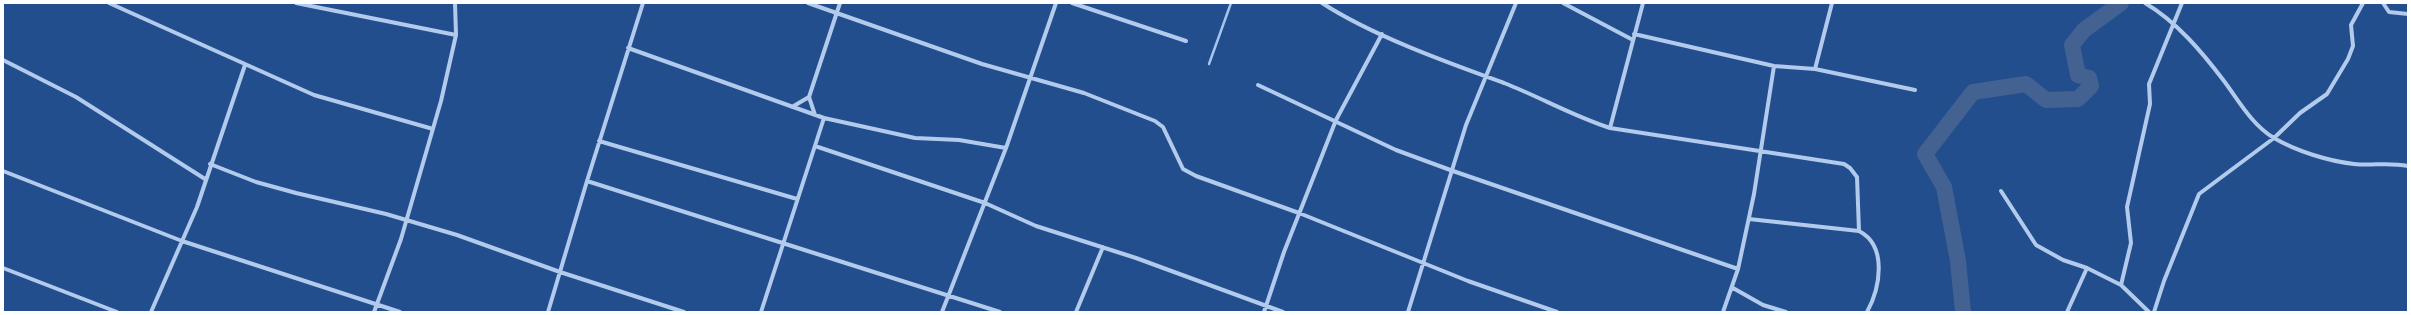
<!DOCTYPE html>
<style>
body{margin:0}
#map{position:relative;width:2411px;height:315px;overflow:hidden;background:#224e8e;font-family:"PT Sans Narrow",sans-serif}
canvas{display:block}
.frame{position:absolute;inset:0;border:4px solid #fff;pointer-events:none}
</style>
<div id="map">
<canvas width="2411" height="315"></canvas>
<div class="frame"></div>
</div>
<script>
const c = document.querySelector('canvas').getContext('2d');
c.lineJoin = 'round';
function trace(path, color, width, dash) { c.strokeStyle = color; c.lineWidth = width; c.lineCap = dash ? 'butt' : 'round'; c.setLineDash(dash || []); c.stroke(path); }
trace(new Path2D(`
 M 1209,64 L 1231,3`), '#a6c4ed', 2.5);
trace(new Path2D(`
 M 1963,312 L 1958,261 L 1944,187 L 1925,154 L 1973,92 L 2026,84 L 2046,100 L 2078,99 L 2091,86 L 2089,78 L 2078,75 L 2072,45 L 2084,30 L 2121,3`), '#436291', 16);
trace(new Path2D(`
 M 109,3 L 314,95 L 433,129
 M 296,3 L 456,35
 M 808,3 L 982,64 L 1084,93 L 1155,121 L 1163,127 L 1183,169 L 1196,176 L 1299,213 L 1468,281 L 1557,312
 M 1072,3 L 1186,41
 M 1322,3 C 1373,36 1446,62 1504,83 C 1540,97 1573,116 1610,128 L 1643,3
 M 1563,3 L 1633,40
 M 2145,3 C 2177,22 2202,52 2224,81 C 2239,101 2252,125 2274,138 C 2296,151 2328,161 2354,164 C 2372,166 2388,162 2408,166
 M 2383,3 L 2389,12 L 2408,14
 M 1634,34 L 1774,66 L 1815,69 L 1915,90
 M 628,48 L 824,118 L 915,138 L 959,140 L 1006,148 L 1056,3
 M 3,60 L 76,97 L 205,179
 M 1815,69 L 1832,3
 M 1258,85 L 1396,150 L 1453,171 L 1738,269
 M 792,107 L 809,97
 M 815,115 L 809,97 L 840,3
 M 1610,128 L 1844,164 L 1850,168 L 1857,177 L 1859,231
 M 599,141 L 797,199
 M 815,146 L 985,203 L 1036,226 L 1136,258 L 1283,312
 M 210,164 L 256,182 L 296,193 L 386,214 L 457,235 L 560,272 L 684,312
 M 3,171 L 182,241 L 400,312
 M 587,181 L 1000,312
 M 2001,191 L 2036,245 L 2063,260 L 2087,268 L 2121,285 L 2149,312
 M 1749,219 L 1859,231 C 1888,246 1880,288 1867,312
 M 3,268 L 117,312
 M 2121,285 L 2131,243 L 2127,207 L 2150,104 L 2149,84 L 2182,3
 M 1733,288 L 1763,305 L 1786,312
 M 151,312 L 197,207 L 245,65
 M 374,312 L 401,239 L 441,101 L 456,35 L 455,3
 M 548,312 L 587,181 L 643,3
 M 761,312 L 824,118
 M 942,312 L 1006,148
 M 1076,312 L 1103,247
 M 1264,312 L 1284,252 L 1336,120 L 1382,34
 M 1408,312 L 1466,125 L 1516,3
 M 1723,312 L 1738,269 L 1754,194 L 1774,66
 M 2067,312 L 2087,268
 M 2154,312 L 2164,281 L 2199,194 L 2274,138 L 2300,113 L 2327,94 L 2348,59 L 2353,46 L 2351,25 L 2363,3`), '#b2caec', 4);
</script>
